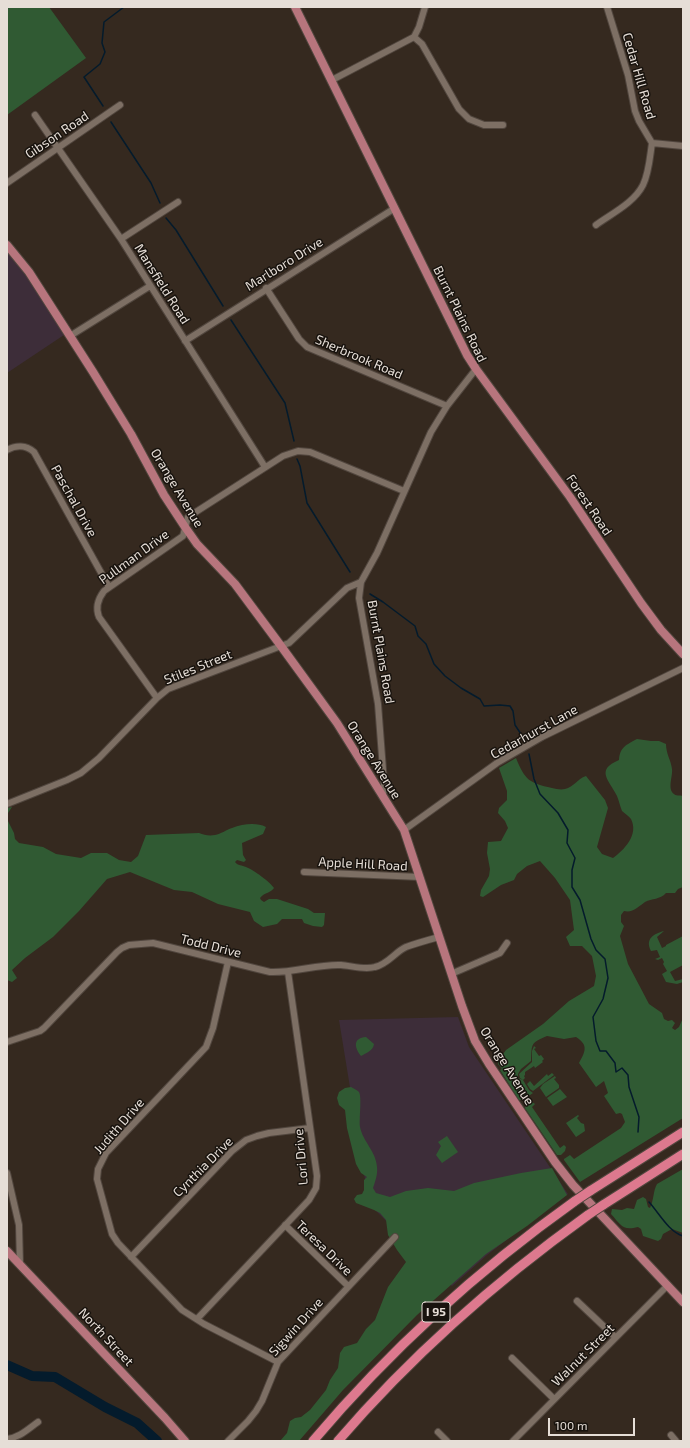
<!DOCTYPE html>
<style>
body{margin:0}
#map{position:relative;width:690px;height:1448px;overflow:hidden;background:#35291f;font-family:"Exo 2",sans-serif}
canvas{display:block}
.frame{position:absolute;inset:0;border:8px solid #e6ded7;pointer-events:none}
.scale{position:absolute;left:548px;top:1418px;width:87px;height:18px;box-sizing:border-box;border:2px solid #e6ded7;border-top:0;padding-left:5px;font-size:12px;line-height:14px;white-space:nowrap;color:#e6ded7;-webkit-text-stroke:3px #18130e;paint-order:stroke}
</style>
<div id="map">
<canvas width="690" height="1448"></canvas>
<div class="frame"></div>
<div class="scale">100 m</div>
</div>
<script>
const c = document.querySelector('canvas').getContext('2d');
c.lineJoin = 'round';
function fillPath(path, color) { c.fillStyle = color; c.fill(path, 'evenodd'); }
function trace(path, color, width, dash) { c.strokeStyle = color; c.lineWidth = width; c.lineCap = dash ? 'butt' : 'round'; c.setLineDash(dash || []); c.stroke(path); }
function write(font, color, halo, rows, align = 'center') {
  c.font = font + ' "Exo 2",sans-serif'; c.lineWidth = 3; c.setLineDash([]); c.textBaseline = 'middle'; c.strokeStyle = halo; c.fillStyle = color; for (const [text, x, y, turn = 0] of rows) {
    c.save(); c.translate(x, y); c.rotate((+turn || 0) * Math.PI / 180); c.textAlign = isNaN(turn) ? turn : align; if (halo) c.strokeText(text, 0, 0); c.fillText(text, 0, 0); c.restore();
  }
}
fillPath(new Path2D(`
 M 7,251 L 24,272 L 64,335 L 7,373 Z
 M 458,1017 L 469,1047 L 568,1194 L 522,1228 L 487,1255 L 452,1286 L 369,1204 L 339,1020 Z`), '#3d2d39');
fillPath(new Path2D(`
 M 7,7 L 49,7 L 86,58 L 7,115 Z
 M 637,739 L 651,741 L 659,741 L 666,744 C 666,754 671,760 672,769 C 673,776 667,789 674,794 C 675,796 680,795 683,796 L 683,887 L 678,889 L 675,893 L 666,893 C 660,900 652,898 645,902 C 638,907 633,913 624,911 L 621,915 L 621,922 L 624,926 L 620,936 L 628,964 L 649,1004 L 662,1013 L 664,1019 L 668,1021 L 672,1020 L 675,1023 L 672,1028 L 675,1030 L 679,1027 L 683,1018 L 683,1118 L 580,1182 L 564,1160 L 564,1159 L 570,1155 L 574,1159 L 621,1128 L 625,1122 L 622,1114 L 620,1113 L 616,1114 L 604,1096 L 608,1093 L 604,1081 L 596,1087 L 579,1063 C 585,1052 589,1045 576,1037 L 564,1039 L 547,1036 C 530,1043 532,1044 531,1061 L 521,1069 L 518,1074 L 518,1078 L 523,1080 L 529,1090 L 533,1093 L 523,1100 L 519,1100 L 500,1070 L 502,1069 L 498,1064 L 498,1061 L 506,1050 L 543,1024 L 569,1001 L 594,986 L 596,976 L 592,956 L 582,946 L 570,946 L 566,937 L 574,930 L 570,900 L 555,878 L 540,861 L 527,866 L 517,874 L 514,880 L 501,885 L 483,897 L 480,896 L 481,890 L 489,876 L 490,869 L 487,853 L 488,842 L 501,841 L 508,828 L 505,821 L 498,813 L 499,808 L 507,800 L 507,791 L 499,768 L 516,758 C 525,780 529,783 552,788 C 556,789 561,790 565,789 C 574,787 577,779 586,776 L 605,800 L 608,808 L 597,847 L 602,854 L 613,858 C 624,850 639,835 631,819 C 629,816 625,814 622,811 C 620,806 619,801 617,796 C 609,780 595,770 619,760 C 620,747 626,745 637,739 Z
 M 12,807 L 8,813 L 8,821 L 14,833 L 15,839 L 19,843 L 43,847 L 56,854 L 81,858 L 91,853 L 107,853 L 119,860 L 131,862 L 138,856 L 146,835 L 199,833 C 204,835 209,836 215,835 C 221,834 226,830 232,828 C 243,824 256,822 266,827 L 263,834 L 242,843 L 243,855 L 246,860 L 244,862 L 237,860 L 235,862 C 238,866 242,865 246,867 C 254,870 270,882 274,888 C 271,893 265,892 260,898 L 261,900 L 264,902 L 269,899 L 277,899 L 308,909 L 314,913 L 325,913 L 324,925 L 322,927 L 313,926 L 304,923 L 302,919 L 282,919 L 277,924 L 263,927 L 254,921 L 250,912 L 218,904 L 192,892 L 174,890 L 130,872 L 107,879 L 79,911 L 53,937 L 25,958 L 12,970 L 17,978 L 12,982 L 7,980 L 7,808 Z
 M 664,931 L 657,937 L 662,948 L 666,946 L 666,945 L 683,936 L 683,965 L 670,972 L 675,981 L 683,979 L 683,982 L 677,984 L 666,982 L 662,974 L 667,971 L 663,964 L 664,962 L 662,958 L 658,960 L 655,959 L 660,957 L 657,950 L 651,951 C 645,939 653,934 664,931 Z
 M 366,1037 L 374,1044 C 373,1051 366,1053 361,1056 C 354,1047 353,1038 366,1037 Z
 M 534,1046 L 536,1048 L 534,1049 L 539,1056 L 541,1055 L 544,1059 L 542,1061 L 543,1062 L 535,1068 L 534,1066 L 525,1072 L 525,1075 L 524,1076 L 525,1078 L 523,1080 L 520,1078 L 519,1074 L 532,1062 L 532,1051 Z
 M 552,1073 L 554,1075 L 533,1091 L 530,1089 L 527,1084 L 530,1081 L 534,1086 L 547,1074 L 548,1076 Z
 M 555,1076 L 556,1078 L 554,1079 L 559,1085 L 559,1088 L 546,1097 L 540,1088 L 543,1084 Z
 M 351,1087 C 353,1088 357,1090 359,1092 C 362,1097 359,1119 360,1127 C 363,1142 376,1151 377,1167 C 378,1174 375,1182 373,1188 L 376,1193 L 390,1197 L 406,1191 L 428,1188 L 454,1191 L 474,1183 L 521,1173 L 552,1168 L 567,1195 L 527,1226 L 486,1254 L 417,1315 L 343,1390 L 299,1441 L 280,1441 L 287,1433 L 290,1421 L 295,1418 L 301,1417 L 310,1410 L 326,1390 L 330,1380 L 338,1368 L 340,1353 L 344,1347 L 357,1343 L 366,1329 L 375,1320 L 388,1287 L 406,1262 L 397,1250 L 388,1235 L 386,1220 L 380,1213 L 374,1210 L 356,1203 L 354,1199 L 357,1195 L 362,1194 L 364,1190 L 364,1180 L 367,1177 L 361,1173 L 356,1164 L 347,1128 L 345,1110 L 339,1105 L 337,1098 L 339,1092 L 345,1088 Z
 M 560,1089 L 567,1097 L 553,1106 L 547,1098 Z
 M 532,1102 L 535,1104 L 532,1107 L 560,1148 L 564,1145 L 566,1147 L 565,1151 L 561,1155 L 557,1155 L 525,1108 L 526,1105 Z
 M 578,1115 L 579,1116 L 577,1118 L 581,1123 L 584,1124 L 585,1131 L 576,1137 L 566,1123 Z
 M 447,1136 L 458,1152 L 442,1163 L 436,1155 L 441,1146 L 438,1142 Z
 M 683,1169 L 683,1233 L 672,1229 L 663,1234 L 661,1239 L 658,1241 L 643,1236 L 641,1229 L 638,1227 C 622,1231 621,1225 611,1214 L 612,1209 L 622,1210 L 627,1208 L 634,1209 L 637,1200 L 643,1197 L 646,1199 L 648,1207 L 650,1208 C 654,1200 653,1191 657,1184 Z`), '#305a33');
trace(new Path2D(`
 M 103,106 L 84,77 L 100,64 L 105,52 L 102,43 L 104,22 L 124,7
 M 111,122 L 151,183 L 160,203
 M 166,218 L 176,230 L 223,306
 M 231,320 L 285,403 L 294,441
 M 297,459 L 300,466 L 307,503 L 350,572
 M 370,594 L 383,602 L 415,626 L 418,636 L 426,644 L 434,664 L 445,676 L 461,688 L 480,699 L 484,706 L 500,705 L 510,706 L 513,711 L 515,725 L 525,740
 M 529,754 L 534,779 L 540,794 L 558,813 L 568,830 L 567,843 L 575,858 L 572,870 L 572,887 L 580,900 L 591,939 L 596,950 L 605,959 L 608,978 L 603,999 L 593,1017 L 596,1041 L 600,1051 L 606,1051 L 615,1063 L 616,1072 L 622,1068 L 628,1075 L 629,1087 L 639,1117 L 638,1132
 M 649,1202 C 659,1213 669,1232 683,1236`), '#041b2c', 1.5);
trace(new Path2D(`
 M 7,1365 L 32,1376 L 55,1377 L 105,1407 L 137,1423 L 157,1441`), '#041b2c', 10);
const minor = new Path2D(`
 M 607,7 L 628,75 L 635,111 L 639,121 L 652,143
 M 414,37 L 422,44 L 459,109 L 469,119 L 484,125 L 503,125
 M 332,80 L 414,37 L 419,27 L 425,7
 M 35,115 L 121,239 L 265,467
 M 652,143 L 683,146
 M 7,183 L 120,105
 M 596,225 C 611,214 634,203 643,185 C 649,173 650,156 652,143
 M 121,239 L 178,202
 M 266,288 L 299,339 L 307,347 L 447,406
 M 70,336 L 150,286
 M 185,341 L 395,208
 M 7,450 C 16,445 26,445 34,452 L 109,587
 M 157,698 L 99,617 C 95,607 98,599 104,591 L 183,536 L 188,517 L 283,456 L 298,451 L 310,452 L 404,491
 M 383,796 L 384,783 L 378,704 L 359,598 L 361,582 L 377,553 L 431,432 L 447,406 L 476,369
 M 7,804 L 67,780 L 81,773 L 99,758 L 157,698 L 168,689 L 289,643 L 347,588 L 361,582
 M 404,830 L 497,763 L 542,737 L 683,668
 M 304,872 L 420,877
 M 228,962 L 213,1028 L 206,1047 L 106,1153 L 98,1169 L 97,1179 L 112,1234 L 118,1243 L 182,1310 L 204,1324 L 278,1362
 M 451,974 L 500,953 L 507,943
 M 7,1042 L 40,1031 L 44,1028 L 117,952 L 122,948 L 129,945 L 153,943 L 270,972 C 294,973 317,964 341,965 C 352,966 365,970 375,967 C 388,964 395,952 406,947 C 417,943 428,940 439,937
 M 7,1173 L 19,1225 L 20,1265
 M 285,1225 L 348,1286
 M 131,1257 L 232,1151 L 246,1140 L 257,1136 L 269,1133 L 310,1128
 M 577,1301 L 615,1337
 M 197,1319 L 309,1200 L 316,1188 L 317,1176 L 288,972
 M 512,1358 L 554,1399
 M 438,1432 L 447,1441
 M 671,1435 L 676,1441
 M 7,1439 C 19,1438 28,1429 38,1422
 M 228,1441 L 248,1421 L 256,1411 L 262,1401 L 278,1362 L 395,1237
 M 513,1441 L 668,1285`);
const major = new Path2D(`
 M 295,7 L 467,355 L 476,369 L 570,497 L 641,603 L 661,630 L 683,654
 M 7,245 L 29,272 L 93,372 L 131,434 L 164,495 L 185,527 L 197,544 L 235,584 L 281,646 L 337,723 L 404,830 L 462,1006 L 475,1041 L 489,1064 L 555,1162 L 573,1185 L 683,1302
 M 7,1251 L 165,1418 L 185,1441`);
const highway = new Path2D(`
 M 590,1191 L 683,1132
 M 603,1205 L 683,1154
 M 313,1441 C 390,1350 478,1270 575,1201
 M 338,1441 C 412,1355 496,1281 588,1215`);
trace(minor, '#51463e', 8);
trace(major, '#51463e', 10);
trace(highway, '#51463e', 11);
trace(minor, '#7d6f64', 6);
trace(major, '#b7757d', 8);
trace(highway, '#dd798e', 9);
const highwayBridge = new Path2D(`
 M 575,1201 L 590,1191
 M 588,1215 L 603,1205`);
trace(highwayBridge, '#51463e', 11, []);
trace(highwayBridge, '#dd798e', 9);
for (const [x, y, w] of [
 [436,1312,28]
]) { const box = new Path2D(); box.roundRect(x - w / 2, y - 10, w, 20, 3); c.fillStyle = '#18130e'; c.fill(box); trace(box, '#e6ded7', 1); }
write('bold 12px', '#e6ded7', null, [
 ["I 95",436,1312]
]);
write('13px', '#e6ded7', '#18130e', [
 ["Cedar Hill Road",639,76,74],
 ["Gibson Road",57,135,-34],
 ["Marlboro Drive",284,264,-32],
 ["Mansfield Road",162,284,58],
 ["Burnt Plains Road",460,314,64],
 ["Sherbrook Road",359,357,23],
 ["Orange Avenue",177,488,59],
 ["Paschal Drive",74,501,61],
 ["Forest Road",589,505,56],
 ["Pullman Drive",134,557,-36],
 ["Burnt Plains Road",381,652,80],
 ["Stiles Street",198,667,-22],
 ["Cedarhurst Lane",534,732,-29],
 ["Orange Avenue",374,760,58],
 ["Apple Hill Road",363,864,3],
 ["Todd Drive",211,946,14],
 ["Orange Avenue",507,1066,58],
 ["Judith Drive",119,1126,-49],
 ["Lori Drive",301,1157,-95],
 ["Cynthia Drive",203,1167,-45],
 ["Teresa Drive",324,1248,44],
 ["Sigwin Drive",296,1327,-48],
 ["North Street",106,1337,47],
 ["Walnut Street",583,1355,-45]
]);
</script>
